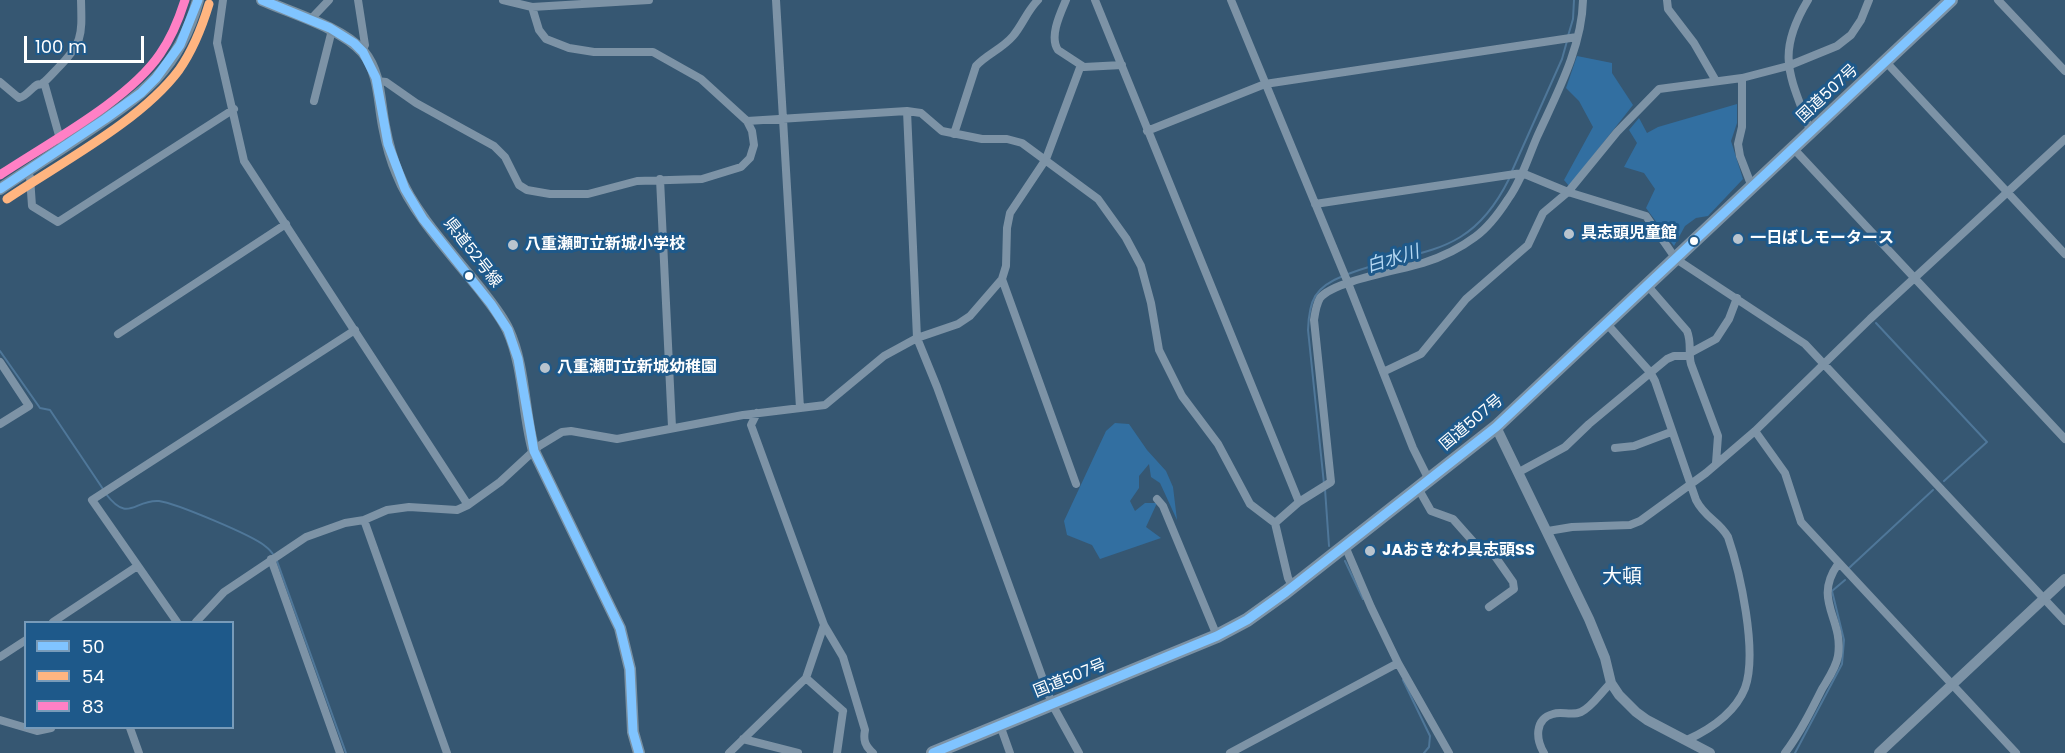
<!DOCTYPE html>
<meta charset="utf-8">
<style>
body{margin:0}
#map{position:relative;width:2065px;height:753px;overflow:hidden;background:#365772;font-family:Poppins,sans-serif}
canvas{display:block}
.legend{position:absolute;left:24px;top:621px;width:210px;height:108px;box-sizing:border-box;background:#1e598a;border:2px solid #789bb9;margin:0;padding:8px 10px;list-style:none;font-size:18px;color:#fff}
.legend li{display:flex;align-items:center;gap:12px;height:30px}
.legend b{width:30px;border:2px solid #789bb9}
.scale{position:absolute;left:24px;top:36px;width:120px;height:27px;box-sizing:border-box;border:3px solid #fff;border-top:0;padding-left:8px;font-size:18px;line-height:21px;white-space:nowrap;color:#fff;-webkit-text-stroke:4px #1e598a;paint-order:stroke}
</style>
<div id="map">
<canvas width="2065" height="753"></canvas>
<ul class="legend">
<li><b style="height:8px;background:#80c4ff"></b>50</li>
<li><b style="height:8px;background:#ffb580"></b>54</li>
<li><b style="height:8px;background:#ff80c5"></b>83</li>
</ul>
<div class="scale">100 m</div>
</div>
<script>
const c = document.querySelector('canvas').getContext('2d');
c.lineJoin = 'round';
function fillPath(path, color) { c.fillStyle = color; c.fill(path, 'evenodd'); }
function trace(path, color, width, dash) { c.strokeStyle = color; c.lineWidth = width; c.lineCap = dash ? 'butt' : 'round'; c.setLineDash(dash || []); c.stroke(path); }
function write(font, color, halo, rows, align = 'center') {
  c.font = font + ' Poppins,"Noto Sans JP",sans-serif'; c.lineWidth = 6; c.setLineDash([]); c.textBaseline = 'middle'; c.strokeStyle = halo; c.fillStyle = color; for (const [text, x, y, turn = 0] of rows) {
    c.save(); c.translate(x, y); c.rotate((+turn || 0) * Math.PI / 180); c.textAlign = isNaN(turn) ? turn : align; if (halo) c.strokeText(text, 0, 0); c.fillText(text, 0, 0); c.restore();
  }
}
fillPath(new Path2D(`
 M 1577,56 L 1612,63 L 1612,73 L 1633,105 L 1569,186 L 1564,180 L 1593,127 L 1579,101 L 1566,88 Z
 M 1737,104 L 1737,123 L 1731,141 L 1743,179 L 1708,216 L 1696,218 L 1685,226 L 1674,246 L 1646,208 L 1655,189 L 1644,173 L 1624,167 L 1637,143 L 1629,130 L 1639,118 L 1647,133 L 1658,127 Z
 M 1115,423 L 1129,424 L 1147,450 L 1166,471 L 1173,487 L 1177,520 L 1160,483 L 1151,477 L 1149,464 L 1139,476 L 1139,488 L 1130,501 L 1135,511 L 1145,503 L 1157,503 L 1146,527 L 1161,538 L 1100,559 L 1092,545 L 1067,535 L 1064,521 L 1106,431 Z`), '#326fa1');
trace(new Path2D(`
 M 1568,36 L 1573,19 L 1574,0
 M 1512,171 L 1562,59 L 1567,41
 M 1348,274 C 1420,247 1469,260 1509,179
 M 1876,323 L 1987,442 L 1944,481
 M 0,351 L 40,408 L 50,410 L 103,489
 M 1324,484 L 1308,330 C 1309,300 1315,287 1343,276
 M 1325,489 L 1329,546
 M 106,494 C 129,524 134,499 159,501 C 175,503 252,535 265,546 C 269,549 272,552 274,556
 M 277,561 L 346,753
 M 1345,561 L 1363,599
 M 1849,568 L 1933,490
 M 1403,680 L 1430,736 L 1429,747 L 1424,753
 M 1795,753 L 1842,664 L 1844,640 L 1832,591 L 1845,580`), '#4f7799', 2);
trace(new Path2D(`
 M 223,0 L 217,43 L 244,161 L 468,505
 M 358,0 L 365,45 L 362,51
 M 503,0 L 532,7 L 649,0
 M 776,0 L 800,408
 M 1066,0 C 1060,14 1049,37 1058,50 L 1084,67 L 1122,65
 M 1095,0 L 1299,502
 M 1231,0 L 1348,283 L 1413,448 L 1429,480
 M 1667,0 L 1668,9 L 1694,43 L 1716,81
 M 1808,0 C 1774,56 1791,77 1811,133
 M 1998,0 L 2065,71
 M 310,20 L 329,0
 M 1886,62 L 2065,254
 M 1742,78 L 1742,127 L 1738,144 L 1740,156 L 1752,187
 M 377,81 L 386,82 L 416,103 L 494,146 L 505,157 L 519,185 L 527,190 L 550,194 L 588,194 L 637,181 L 702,179 L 741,167 L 750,158 L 754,145 L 752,131 L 747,121 L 701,79 L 653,52 L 594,52 L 569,48 L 546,39 L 539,30 L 532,7
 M 0,82 L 19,98 C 26,96 29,91 34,87 C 42,81 35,88 43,83 C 48,79 53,73 57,69 C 83,43 82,36 81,0
 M 44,82 L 60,139 L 64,147
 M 314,101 L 332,30
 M 907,111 L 917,338 L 937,387 L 1052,704 L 1079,753
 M 747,121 L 907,111 L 921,113 L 942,131 L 982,139 L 1007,139 L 1022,143 L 1098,199 L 1126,238 L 1141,266 L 1151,303 L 1159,350 L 1182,396 L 1218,444 L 1250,504 L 1275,523 L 1288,578 L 1293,587
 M 1147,131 L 1265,84 L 1577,37
 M 954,134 L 976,66 C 987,54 1002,49 1013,36 C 1023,24 1027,11 1038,0
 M 1793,148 L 2065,439
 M 27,171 L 30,177 L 32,206 L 58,222 L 234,109
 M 660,179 L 672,427
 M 1315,204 L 1522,173 L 1568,192 L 1646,216 L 1676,259 L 1805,344 L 2065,621
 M 1002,279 L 1076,484
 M 1647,285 L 1687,331 C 1692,343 1688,353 1691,364 L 1718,436 L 1716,463
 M 1607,324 L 1650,372 L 1655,381 L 1696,500 C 1705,518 1719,521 1728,537 C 1740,572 1758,652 1745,688 C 1735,713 1711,729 1687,740
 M 118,334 L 286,224
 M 1690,353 L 1716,339 L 1729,319 L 1737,298
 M 0,362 L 29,406 L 0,424
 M 1383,372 L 1421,354 L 1466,299 L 1528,245 L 1543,213 L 1568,192 L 1617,132 L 1659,89 L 1742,78 L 1788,66 L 1837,46 L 1851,35 L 1861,20 L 1869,0
 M 757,413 L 751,425 L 824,625 L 843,657 L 865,730 C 863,740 865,746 873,753
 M 1755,431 L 1785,473 L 1801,522 L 2016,753
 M 1615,448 L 1634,446 L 1671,432
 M 1519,472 L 1565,447 L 1589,424 L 1667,359 L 1674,356 L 1689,356
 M 1418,488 L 1431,511 L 1453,519 L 1477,546 L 1492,552 L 1513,582 L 1514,589 L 1489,607
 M 1157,499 L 1163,506 L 1217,636
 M 364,520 L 447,753
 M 1275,523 L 1299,502 L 1331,482 L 1314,320 C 1315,313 1316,305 1320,298 C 1333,281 1401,270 1423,263 C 1442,257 1459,249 1475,237 C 1489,227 1499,213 1508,199 C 1521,181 1528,158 1537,137 C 1556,95 1582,48 1583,0
 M 1548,531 L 1572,527 L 1630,525 L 1640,521 L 1706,473 L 1755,431 L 1870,319 L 2065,139
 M 1345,546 L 1371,607 L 1398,663 L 1449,753
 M 271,559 L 340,753
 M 53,622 L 136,567
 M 177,622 L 92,500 L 355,330
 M 196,622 L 224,592 L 306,537 L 345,523 L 364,520 L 387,510 L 409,507 L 457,510 L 468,505 L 500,482 L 539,446 L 562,432 L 571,431 L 617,439 L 743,415 L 825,405 L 884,356 L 917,338 L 958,324 L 970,316 L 1002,279 L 1006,266 L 1007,228 L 1010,213 L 1046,159 L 1081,65
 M 0,657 L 26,640
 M 806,678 L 843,711
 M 0,720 L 37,731 L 51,728
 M 1000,725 L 1010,753
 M 130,728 L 139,753
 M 743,739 L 798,753
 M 729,753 L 806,678 L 824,625
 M 837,753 L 843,711
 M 1230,753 L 1398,663
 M 1544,753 C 1536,740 1534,719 1553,714 C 1561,711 1572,716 1581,712 C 1592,707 1602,691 1611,683
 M 1785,753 C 1800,733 1811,711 1822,689 C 1828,679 1836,668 1838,656 C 1844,618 1812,601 1838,564`), '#7d93a6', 8);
trace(new Path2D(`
 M 1496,427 L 1589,619 L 1605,658 L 1611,683 L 1619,695 L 1636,712 L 1647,720 L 1710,753
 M 1879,753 L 2065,579`), '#7d93a6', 10);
trace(new Path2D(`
 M 262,0 C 291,13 343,28 363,52 C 380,72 379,101 384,126 C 387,142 391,158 398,174 C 413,213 453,255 480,289 C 490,302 501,315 508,330 C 525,367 523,412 534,451 L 620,628 L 630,669 L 633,732 L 639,753
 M 0,189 C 28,170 57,152 85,133 C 142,95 179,70 198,0`), '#7990a2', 12);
trace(new Path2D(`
 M 933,753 L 1217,636 L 1247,620 L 1286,592 L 1496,427 L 1951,0`), '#7c92a5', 14);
trace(new Path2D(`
 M 262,0 L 330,28 L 354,43 L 363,52 L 376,78 L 388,144 L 405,189 L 423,219 L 491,304 L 508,330 L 518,359 L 534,451 L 620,628 L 630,669 L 633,732 L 639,753
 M 0,189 L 105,119 L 141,93 L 156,78 L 180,45 L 198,0
 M 933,753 L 1217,636 L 1247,620 L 1286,592 L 1496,427 L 1951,0`), '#80c4ff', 9);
trace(new Path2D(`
 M 7,199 C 60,163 141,121 179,70 C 193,50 202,27 209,4`), '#ffb580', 9);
trace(new Path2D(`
 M 0,175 C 48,143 129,100 160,54 C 172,37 179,19 185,0`), '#ff80c5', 9);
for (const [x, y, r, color] of [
 [1569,234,6,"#b9c4ce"],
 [1738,239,6,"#b9c4ce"],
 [1694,241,5,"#fff"],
 [513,245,6,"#b9c4ce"],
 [469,276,5,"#fff"],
 [545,368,6,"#b9c4ce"],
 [1370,551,6,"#b9c4ce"]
]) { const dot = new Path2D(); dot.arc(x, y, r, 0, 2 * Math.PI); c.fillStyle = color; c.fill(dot); trace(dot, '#1e598a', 2); }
write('16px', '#fff', '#1e598a', [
 ["国道507号",1828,94,-43],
 ["県道52号線",472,253,52],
 ["国道507号",1472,423,-40],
 ["国道507号",1070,679,-22]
]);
write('bold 16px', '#fff', '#1e598a', [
 ["具志頭児童館",1581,234],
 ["一日ばしモータース",1750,239],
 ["八重瀬町立新城小学校",525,245],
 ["八重瀬町立新城幼稚園",557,368],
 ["JAおきなわ具志頭SS",1382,551]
], 'left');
write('italic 18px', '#b5d8f3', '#1e598a', [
 ["白水川",1393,260,-17]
]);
write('20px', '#fff', '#1e598a', [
 ["大頓",1622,578]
]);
</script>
